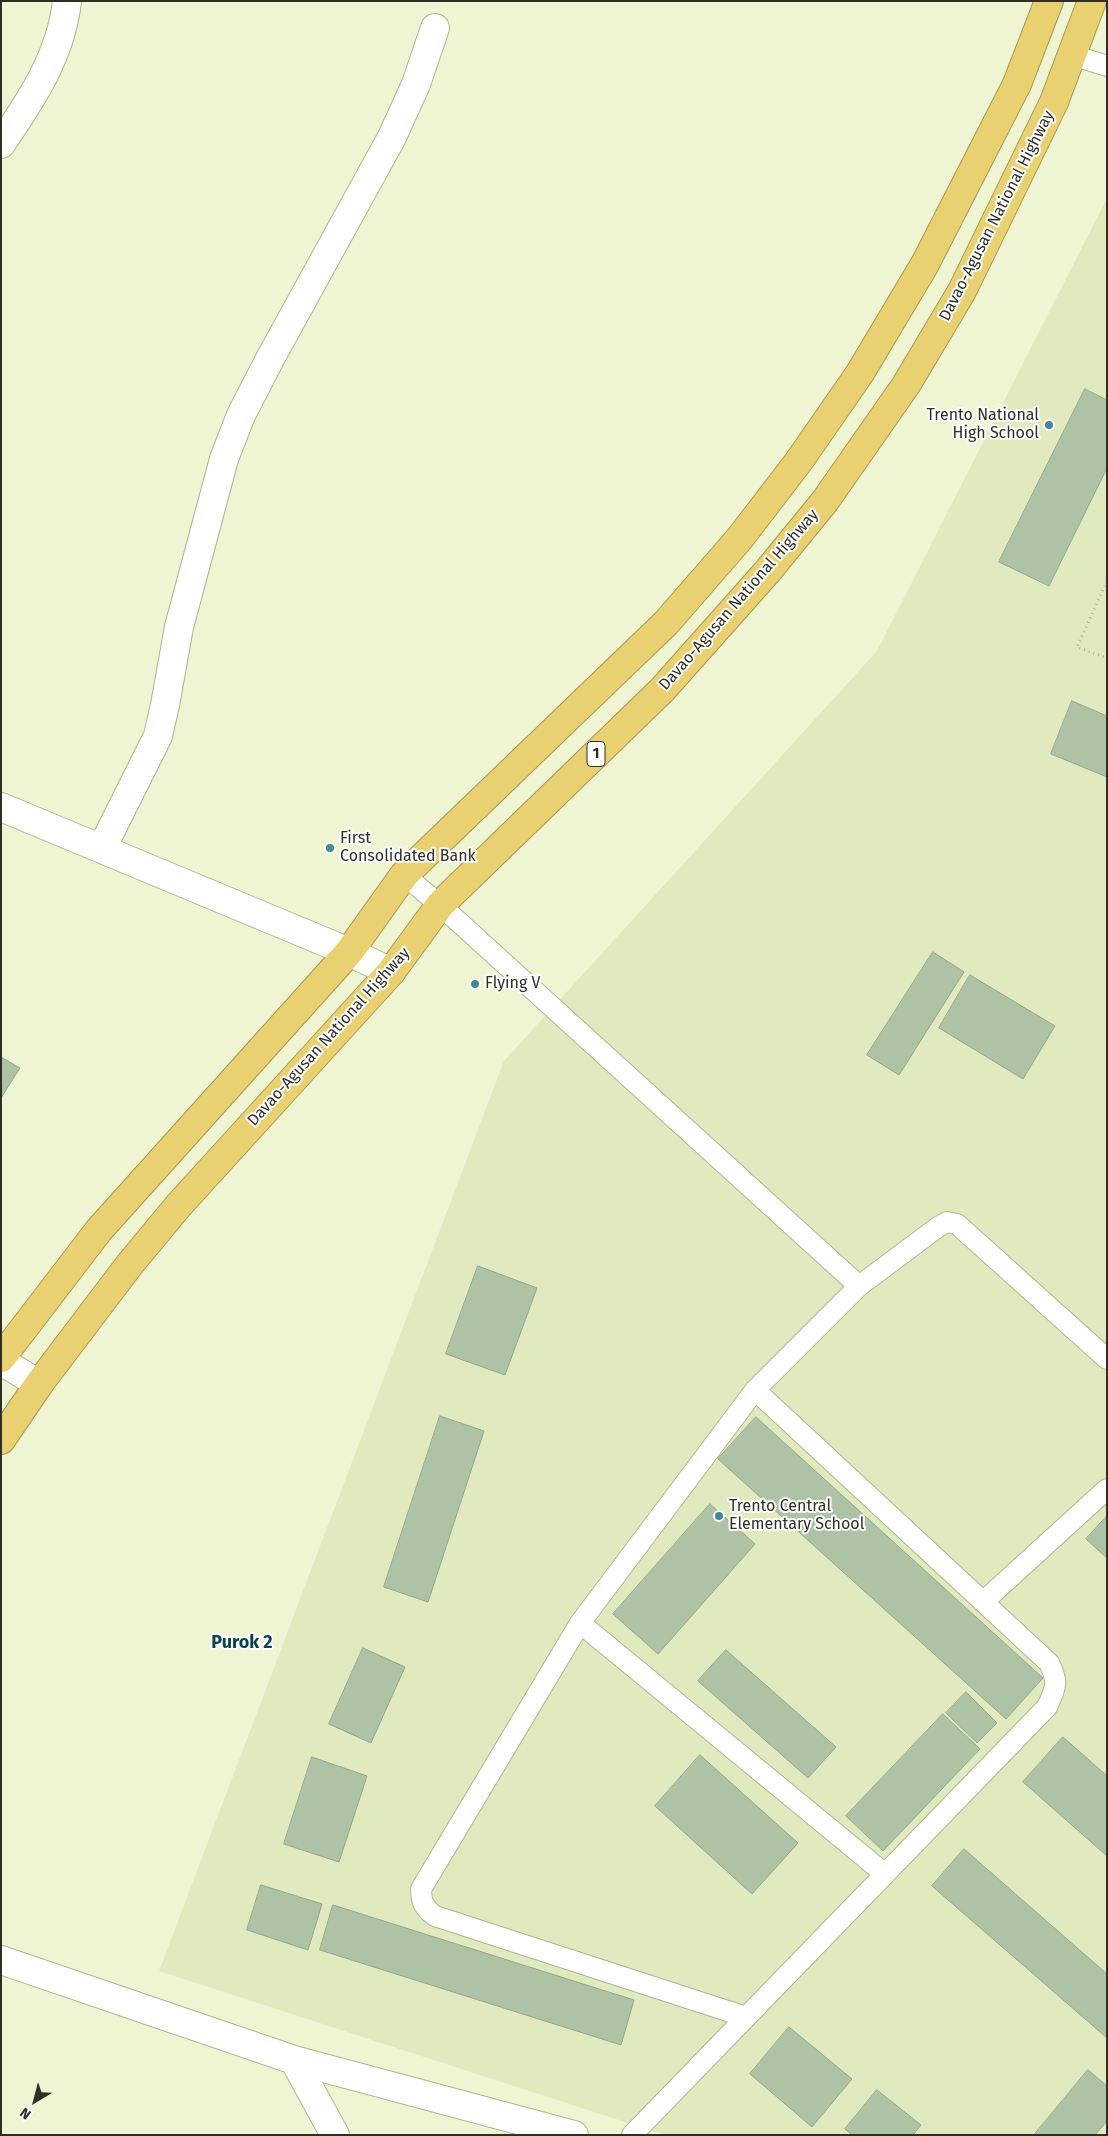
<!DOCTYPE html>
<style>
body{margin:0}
#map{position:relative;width:1108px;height:2136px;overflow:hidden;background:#eff5d2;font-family:"Fira Sans",sans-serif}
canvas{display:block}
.frame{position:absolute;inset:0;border:2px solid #2d2f22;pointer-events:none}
.north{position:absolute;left:10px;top:2076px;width:50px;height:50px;-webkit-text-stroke:4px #fff;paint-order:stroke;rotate:217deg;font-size:14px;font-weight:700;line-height:20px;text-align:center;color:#2d2f22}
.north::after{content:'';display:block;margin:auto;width:18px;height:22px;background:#2d2f22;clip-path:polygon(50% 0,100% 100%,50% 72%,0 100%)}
</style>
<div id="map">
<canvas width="1108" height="2136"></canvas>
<div class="frame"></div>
<div class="north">N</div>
</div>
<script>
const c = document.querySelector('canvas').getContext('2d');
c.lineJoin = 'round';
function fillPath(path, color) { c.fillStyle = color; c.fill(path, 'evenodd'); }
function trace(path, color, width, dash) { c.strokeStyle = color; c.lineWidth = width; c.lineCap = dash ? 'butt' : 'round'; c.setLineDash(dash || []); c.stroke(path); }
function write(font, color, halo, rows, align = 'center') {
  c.font = font + ' "Fira Sans",sans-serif'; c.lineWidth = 4; c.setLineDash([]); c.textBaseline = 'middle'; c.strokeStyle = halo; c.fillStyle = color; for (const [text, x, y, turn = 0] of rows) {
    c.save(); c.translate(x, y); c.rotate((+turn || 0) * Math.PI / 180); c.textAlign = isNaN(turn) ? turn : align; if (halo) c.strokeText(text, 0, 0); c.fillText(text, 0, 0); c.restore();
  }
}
fillPath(new Path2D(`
 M 1107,198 L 1107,2135 L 665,2135 L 159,1971 L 504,1061 L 877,651 Z`), '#e1e9bf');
const building = new Path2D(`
 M 1085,389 L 1107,400 L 1107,468 L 1049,586 L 999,562 Z
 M 1072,701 L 1107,716 L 1107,777 L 1051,754 Z
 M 933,952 L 964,972 L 899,1075 L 867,1055 Z
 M 970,975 L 1055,1026 L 1023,1079 L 939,1028 Z
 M 1,1057 L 20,1068 L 1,1098 Z
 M 478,1266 L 537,1288 L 505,1375 L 446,1354 Z
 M 440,1416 L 484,1431 L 428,1602 L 384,1587 Z
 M 756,1417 L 1043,1678 L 1006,1719 L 718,1459 Z
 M 710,1504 L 755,1544 L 658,1654 L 613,1614 Z
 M 1107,1516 L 1107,1558 L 1086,1539 Z
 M 363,1648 L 405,1667 L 371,1743 L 329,1724 Z
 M 726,1650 L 836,1747 L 808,1778 L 698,1681 Z
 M 966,1692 L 997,1723 L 977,1743 L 946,1713 Z
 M 943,1714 L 980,1749 L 883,1851 L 846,1816 Z
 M 1063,1737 L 1107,1776 L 1107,1856 L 1023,1782 Z
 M 700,1755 L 798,1843 L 752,1894 L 655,1806 Z
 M 312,1757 L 367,1776 L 339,1862 L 284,1844 Z
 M 964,1849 L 1107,1974 L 1107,2038 L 932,1886 Z
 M 261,1885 L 322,1904 L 308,1950 L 247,1930 Z
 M 333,1905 L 634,2000 L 621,2045 L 320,1950 Z
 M 789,2027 L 852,2079 L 812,2127 L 750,2074 Z
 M 1088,2070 L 1107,2086 L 1107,2121 L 1095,2135 L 1034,2135 Z
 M 877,2090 L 921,2125 L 913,2135 L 852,2135 L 845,2129 Z`);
fillPath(building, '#aec2a5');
trace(building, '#94a88b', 1);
const lane = new Path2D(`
 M 1072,55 L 1107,66
 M 404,875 L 440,905 L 859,1286 L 755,1390 L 1049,1663 C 1059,1682 1056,1688 1047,1707 L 632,2135
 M 859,1286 L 938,1227 L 947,1222 L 957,1224 L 1107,1359
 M 983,1602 L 1107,1489
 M 580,1623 L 885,1874
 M 746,2017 L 435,1916 C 424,1908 421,1902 421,1889 L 580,1623 L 755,1390`);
const street = new Path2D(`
 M 1,144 C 31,100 61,56 67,1
 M 1,807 L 349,952 L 391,972
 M 102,848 L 158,736 L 165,705 L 179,627 L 224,459 L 241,415 L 271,357 L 392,137 L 416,84 L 435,28
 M 1,1361 L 39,1384
 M 1,1960 L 294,2060 L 574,2135
 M 294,2060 L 335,2135`);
const highway = new Path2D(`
 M 1,1358 L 99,1230 L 349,952 L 404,875 L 666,623 L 740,538 L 799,461 L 860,373 L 925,264 L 1017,84 L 1049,1
 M 1,1440 L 39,1384 L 130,1264 L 179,1205 L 391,972 L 440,905 L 662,690 L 767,572 L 825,501 L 906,385 L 962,291 L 1054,102 L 1092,1`);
trace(lane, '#afb594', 22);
trace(street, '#afb594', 30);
trace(highway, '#a79855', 30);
trace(new Path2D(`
 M 1107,581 L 1077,647 L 1107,658`), '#b2b79b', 3, [1, 4]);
trace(lane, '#fff', 20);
trace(street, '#fff', 28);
trace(highway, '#e9d070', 28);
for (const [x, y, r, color] of [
 [1049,425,5,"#458798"],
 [330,848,5,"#458798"],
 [475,984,5,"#458798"],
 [719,1516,5,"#458798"]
]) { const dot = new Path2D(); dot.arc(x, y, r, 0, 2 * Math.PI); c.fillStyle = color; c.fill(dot); trace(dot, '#fff', 2); }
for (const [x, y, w] of [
 [596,754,18]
]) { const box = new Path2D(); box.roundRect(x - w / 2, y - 12.5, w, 25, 4); c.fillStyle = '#fff'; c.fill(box); trace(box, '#2d2f22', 1); }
write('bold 15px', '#2d2f22', null, [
 ["1",596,754]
]);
write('16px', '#2d2f22', '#fff', [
 ["Davao-Agusan National Highway",997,216,-63],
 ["Davao-Agusan National Highway",739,600,-49],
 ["Davao-Agusan National Highway",329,1037,-48]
]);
write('16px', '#2d2f22', '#fff', [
 ["Trento National",1039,416,"right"],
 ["High School",1039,434,"right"],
 ["First",340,839],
 ["Consolidated Bank",340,857],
 ["Flying V",485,984],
 ["Trento Central",729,1507],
 ["Elementary School",729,1525]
], 'left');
write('bold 18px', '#074450', '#fff', [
 ["Purok 2",242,1643]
]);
</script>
